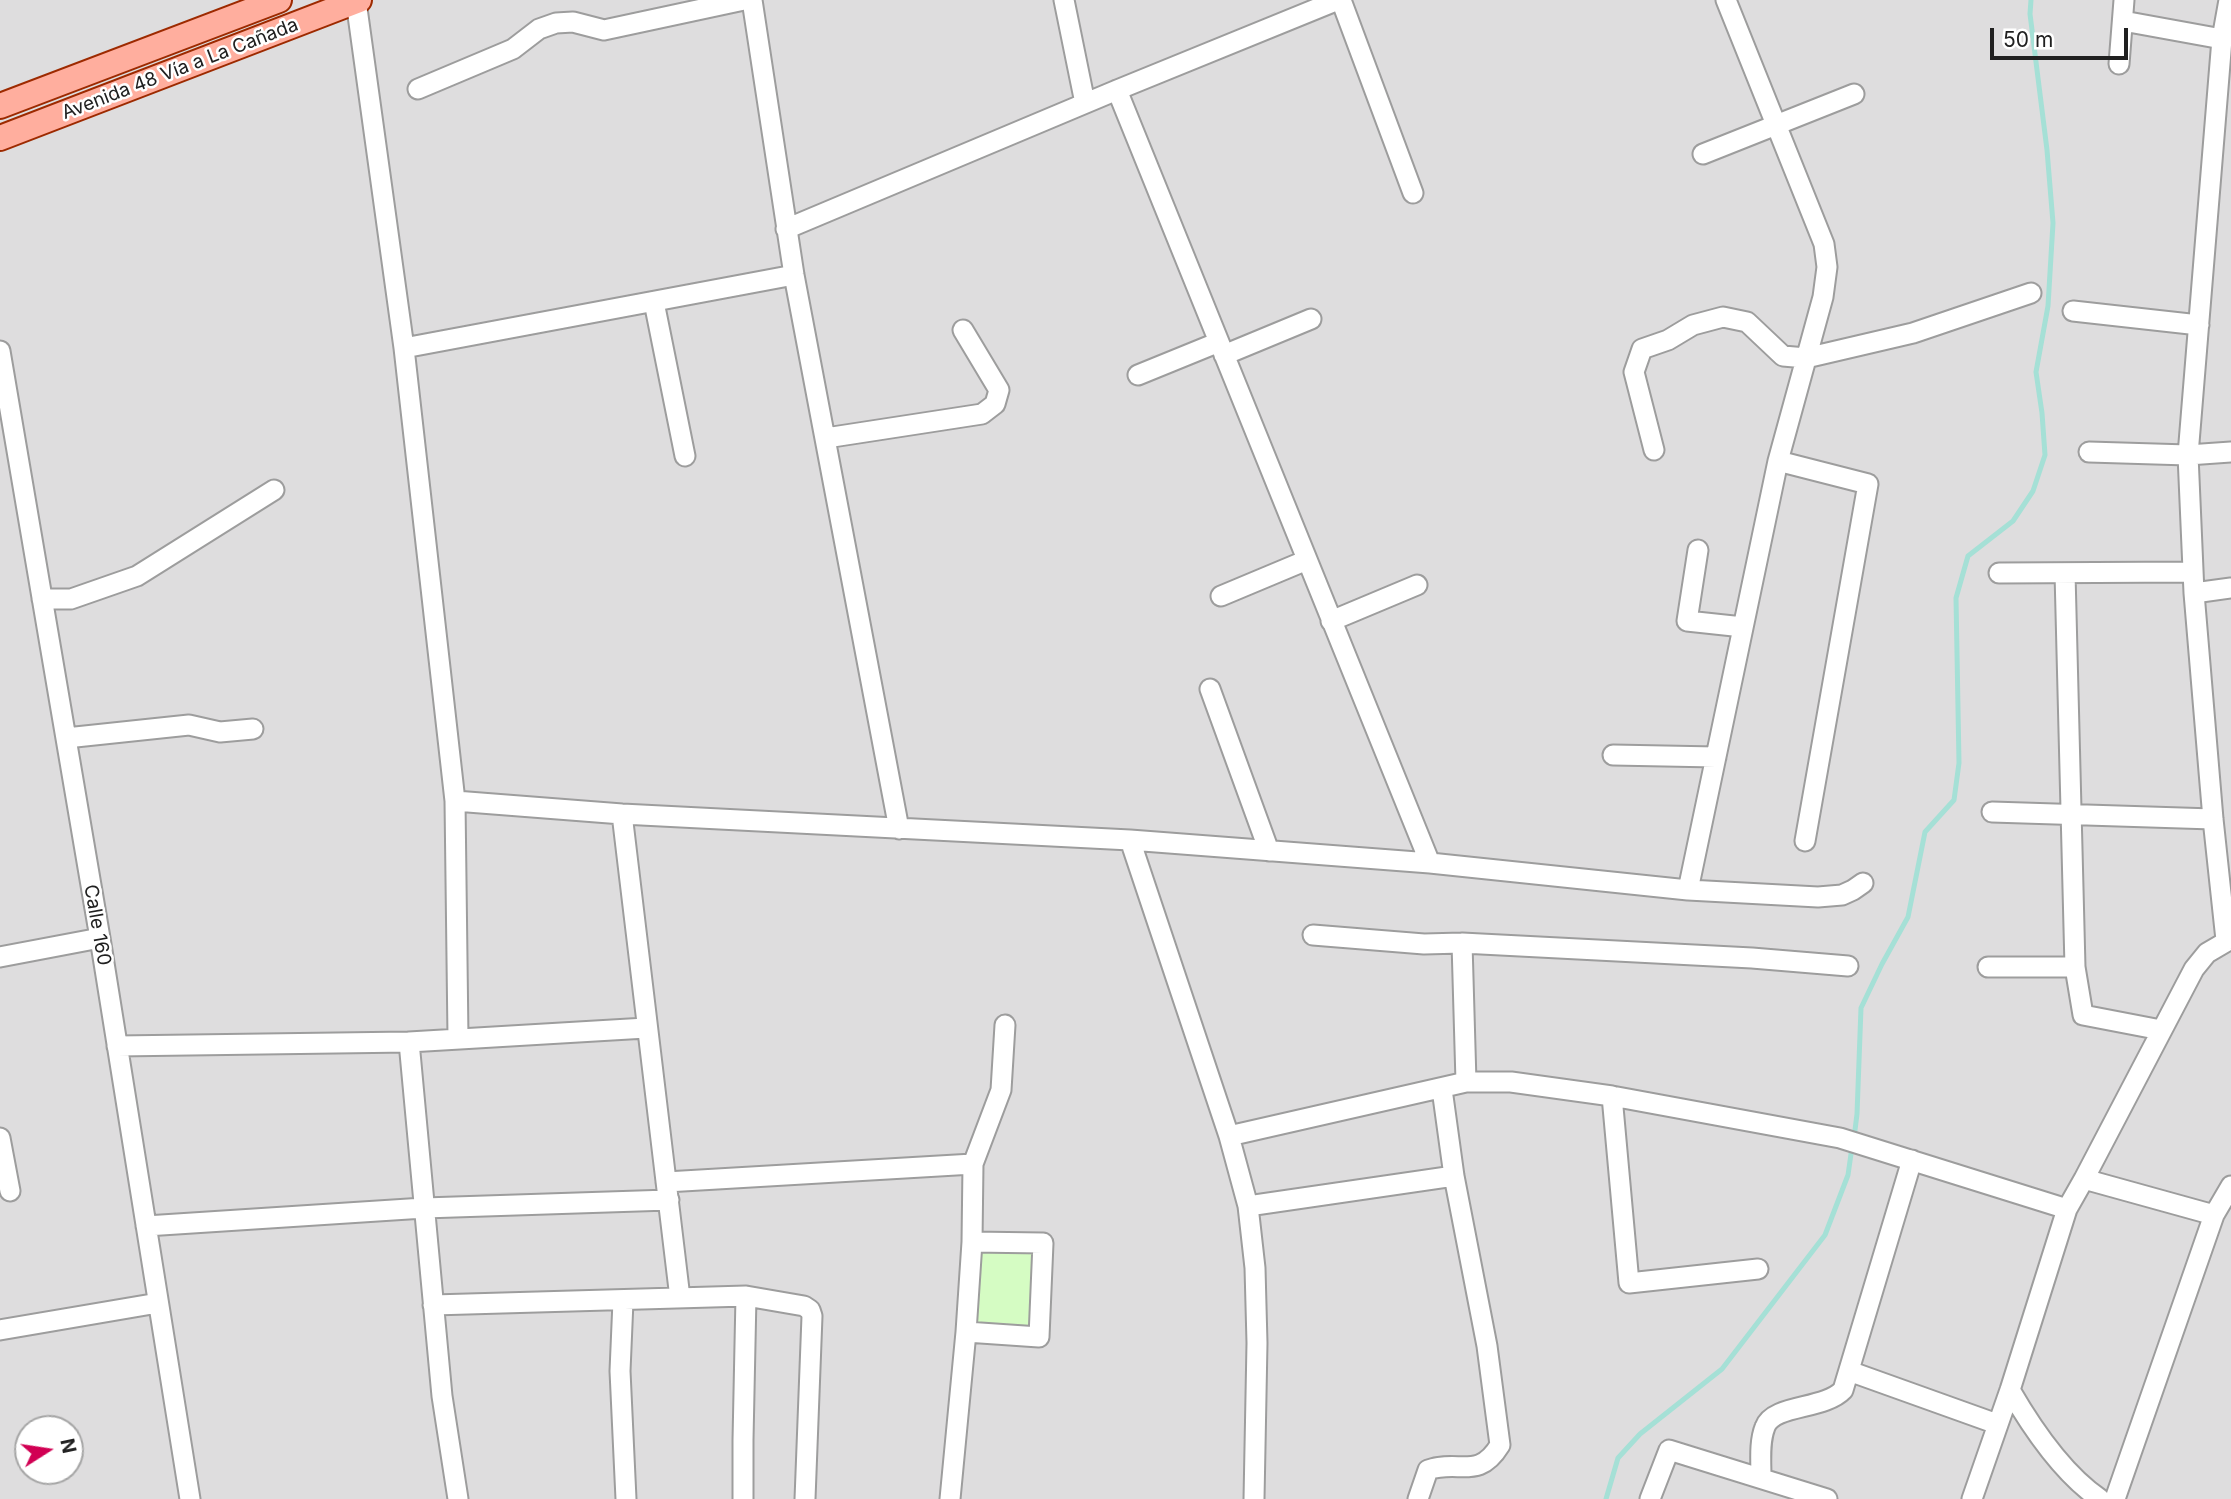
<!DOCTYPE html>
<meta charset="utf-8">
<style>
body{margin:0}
#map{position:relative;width:2231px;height:1499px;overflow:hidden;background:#f1e9e6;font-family:Inter,sans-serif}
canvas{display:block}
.north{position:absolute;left:14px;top:1415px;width:70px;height:70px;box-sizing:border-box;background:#fff;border:2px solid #a6a6a6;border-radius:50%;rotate:78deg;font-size:19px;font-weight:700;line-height:28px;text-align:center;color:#202020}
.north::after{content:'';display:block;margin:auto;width:24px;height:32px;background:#d10053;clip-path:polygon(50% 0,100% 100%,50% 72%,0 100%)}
.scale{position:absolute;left:1990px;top:28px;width:138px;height:32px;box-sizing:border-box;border:4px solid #202020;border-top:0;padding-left:9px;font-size:21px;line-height:24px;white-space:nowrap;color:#202020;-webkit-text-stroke:5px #fff;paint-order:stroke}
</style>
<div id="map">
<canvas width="2231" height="1499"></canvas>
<div class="north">N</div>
<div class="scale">50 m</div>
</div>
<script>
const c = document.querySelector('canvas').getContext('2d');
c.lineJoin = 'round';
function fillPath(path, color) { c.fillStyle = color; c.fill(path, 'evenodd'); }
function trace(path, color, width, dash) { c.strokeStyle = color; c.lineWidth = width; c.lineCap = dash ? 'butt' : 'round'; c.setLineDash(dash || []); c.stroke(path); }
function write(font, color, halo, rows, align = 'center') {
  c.font = font + ' Inter,sans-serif'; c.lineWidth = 5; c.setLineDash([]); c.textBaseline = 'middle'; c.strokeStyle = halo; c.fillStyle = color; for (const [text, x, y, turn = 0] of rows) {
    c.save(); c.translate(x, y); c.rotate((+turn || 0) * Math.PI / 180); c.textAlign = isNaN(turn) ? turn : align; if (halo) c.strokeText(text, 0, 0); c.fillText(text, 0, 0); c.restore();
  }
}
fillPath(new Path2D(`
 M 0,0 L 2231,0 L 2231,1499 L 0,1499 ZM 28,1429 L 70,1429 L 70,1471 L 28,1471 Z`), '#deddde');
fillPath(new Path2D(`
 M 979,1250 L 1034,1251 L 1031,1330 L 973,1324 Z`), '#d5fcc3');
trace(new Path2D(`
 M 1854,1138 L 1857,1114 L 1861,1008 L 1882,964 L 1908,917 L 1925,832 L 1954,800 L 1959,763 L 1956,598 L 1968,556 L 2013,521 L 2033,491 L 2045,455 L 2042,413 L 2036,372 L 2048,306 L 2053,223 L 2047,150 L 2030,14 L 2031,0
 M 1606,1499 L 1618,1458 L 1640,1434 L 1722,1369 L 1825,1235 L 1848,1175 L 1852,1147`), '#a5e0d6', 5);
const minor = new Path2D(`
 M 752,0 L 794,275 L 899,829
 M 1064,0 L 1085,103
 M 1341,0 L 1413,193
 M 356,1 L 404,348 L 455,801 L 458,1038
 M 2123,21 L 2222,39
 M 2119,64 L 2124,0
 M 418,89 L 513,49 L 539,29 L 556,23 L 573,22 L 604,30 L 744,0
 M 1117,90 L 1430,863
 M 1703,154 L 1854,94
 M 786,229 L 1117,90 L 1338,0
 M 654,302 L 685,456
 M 2073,311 L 2199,325
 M 404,348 L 794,275
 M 0,351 L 100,938 L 190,1499
 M 1224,355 L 1311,319
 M 1138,375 L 1219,342
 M 826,438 L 982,414 L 995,404 L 999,390 L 963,330
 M 1654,450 L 1634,372 L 1642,349 L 1668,340 L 1693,325 L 1723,317 L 1747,322 L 1783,356 L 1806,358 L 1913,333 L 2031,293
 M 2089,452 L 2188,455 L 2231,452
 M 1778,461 L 1868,484 L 1805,841
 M 1698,550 L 1687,621 L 1743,627
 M 1999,573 L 2193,572
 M 2065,573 L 2075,967 L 2083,1015 L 2161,1030
 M 2194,593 L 2231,588
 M 1221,596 L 1307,560
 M 42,599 L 71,599 L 137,576 L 274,490
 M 1331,621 L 1417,585
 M 1210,689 L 1269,851
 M 66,738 L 189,725 L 220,732 L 253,729
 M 1613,755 L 1716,757
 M 455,801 L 622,814 L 1130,840 L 1430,863 L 1688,890 L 1818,897 L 1842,895 L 1853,890 L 1863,883
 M 1992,812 L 2213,819
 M 622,814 L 680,1298
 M 1130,840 L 1229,1136 L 1248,1206 L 1255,1268 L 1257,1343 L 1254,1499
 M 1688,890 L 1778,461 L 1823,297 L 1827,267 L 1824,244 L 1726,0
 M 1313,935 L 1424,944 L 1462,943
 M 2226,940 L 2213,819 L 2194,593 L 2188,455 L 2222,39 L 2229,0
 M 0,957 L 100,938
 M 1988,967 L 2075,967
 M 409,1042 L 442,1396 L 458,1499
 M 117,1046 L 409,1042 L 646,1028
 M 1466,1082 L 1462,943 L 1752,958 L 1848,966
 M 1612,1096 L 1629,1283 L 1758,1269
 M 1229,1136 L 1466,1082 L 1511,1082 L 1612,1096 L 1840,1138 L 2067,1209 L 2010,1390 L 1972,1499
 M 0,1138 L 10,1191
 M 2084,1179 L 2194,969 L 2207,953 L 2231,939
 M 666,1182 L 973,1164
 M 1248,1206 L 1454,1176
 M 2067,1209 L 2084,1179 L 2214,1215
 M 146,1226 L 424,1208 L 669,1200
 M 623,1301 L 620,1371 L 626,1499
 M 433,1305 L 746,1296 L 804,1306 L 810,1310 L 812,1316 L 805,1499
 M 0,1330 L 158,1303
 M 966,1332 L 1039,1337 L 1043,1243 L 972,1242
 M 1849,1371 L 1997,1424
 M 2010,1390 C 2032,1428 2063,1474 2100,1499
 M 1761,1477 C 1761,1461 1759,1442 1765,1427 C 1773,1404 1824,1410 1843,1390 L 1912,1160
 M 743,1499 L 743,1440 L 746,1296
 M 950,1499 L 966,1332 L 972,1242 L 973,1164 L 1001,1090 L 1005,1025
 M 1418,1499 L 1428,1470 C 1459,1459 1478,1481 1500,1445 L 1487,1346 L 1454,1176 L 1442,1089
 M 1650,1499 L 1669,1450 L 1827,1499
 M 2115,1499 L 2214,1215 L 2231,1186`);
const major = new Path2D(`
 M 0,106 L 279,0
 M 0,138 L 359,0`);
trace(minor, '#9d9d9d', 23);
trace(major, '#9d2a00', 28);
trace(minor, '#fff', 19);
trace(major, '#ffae9e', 24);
write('19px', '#202020', '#fff', [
 ["Avenida 48 Vía a La Cañada",180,69,-21],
 ["Calle 160",97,925,80]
]);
</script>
